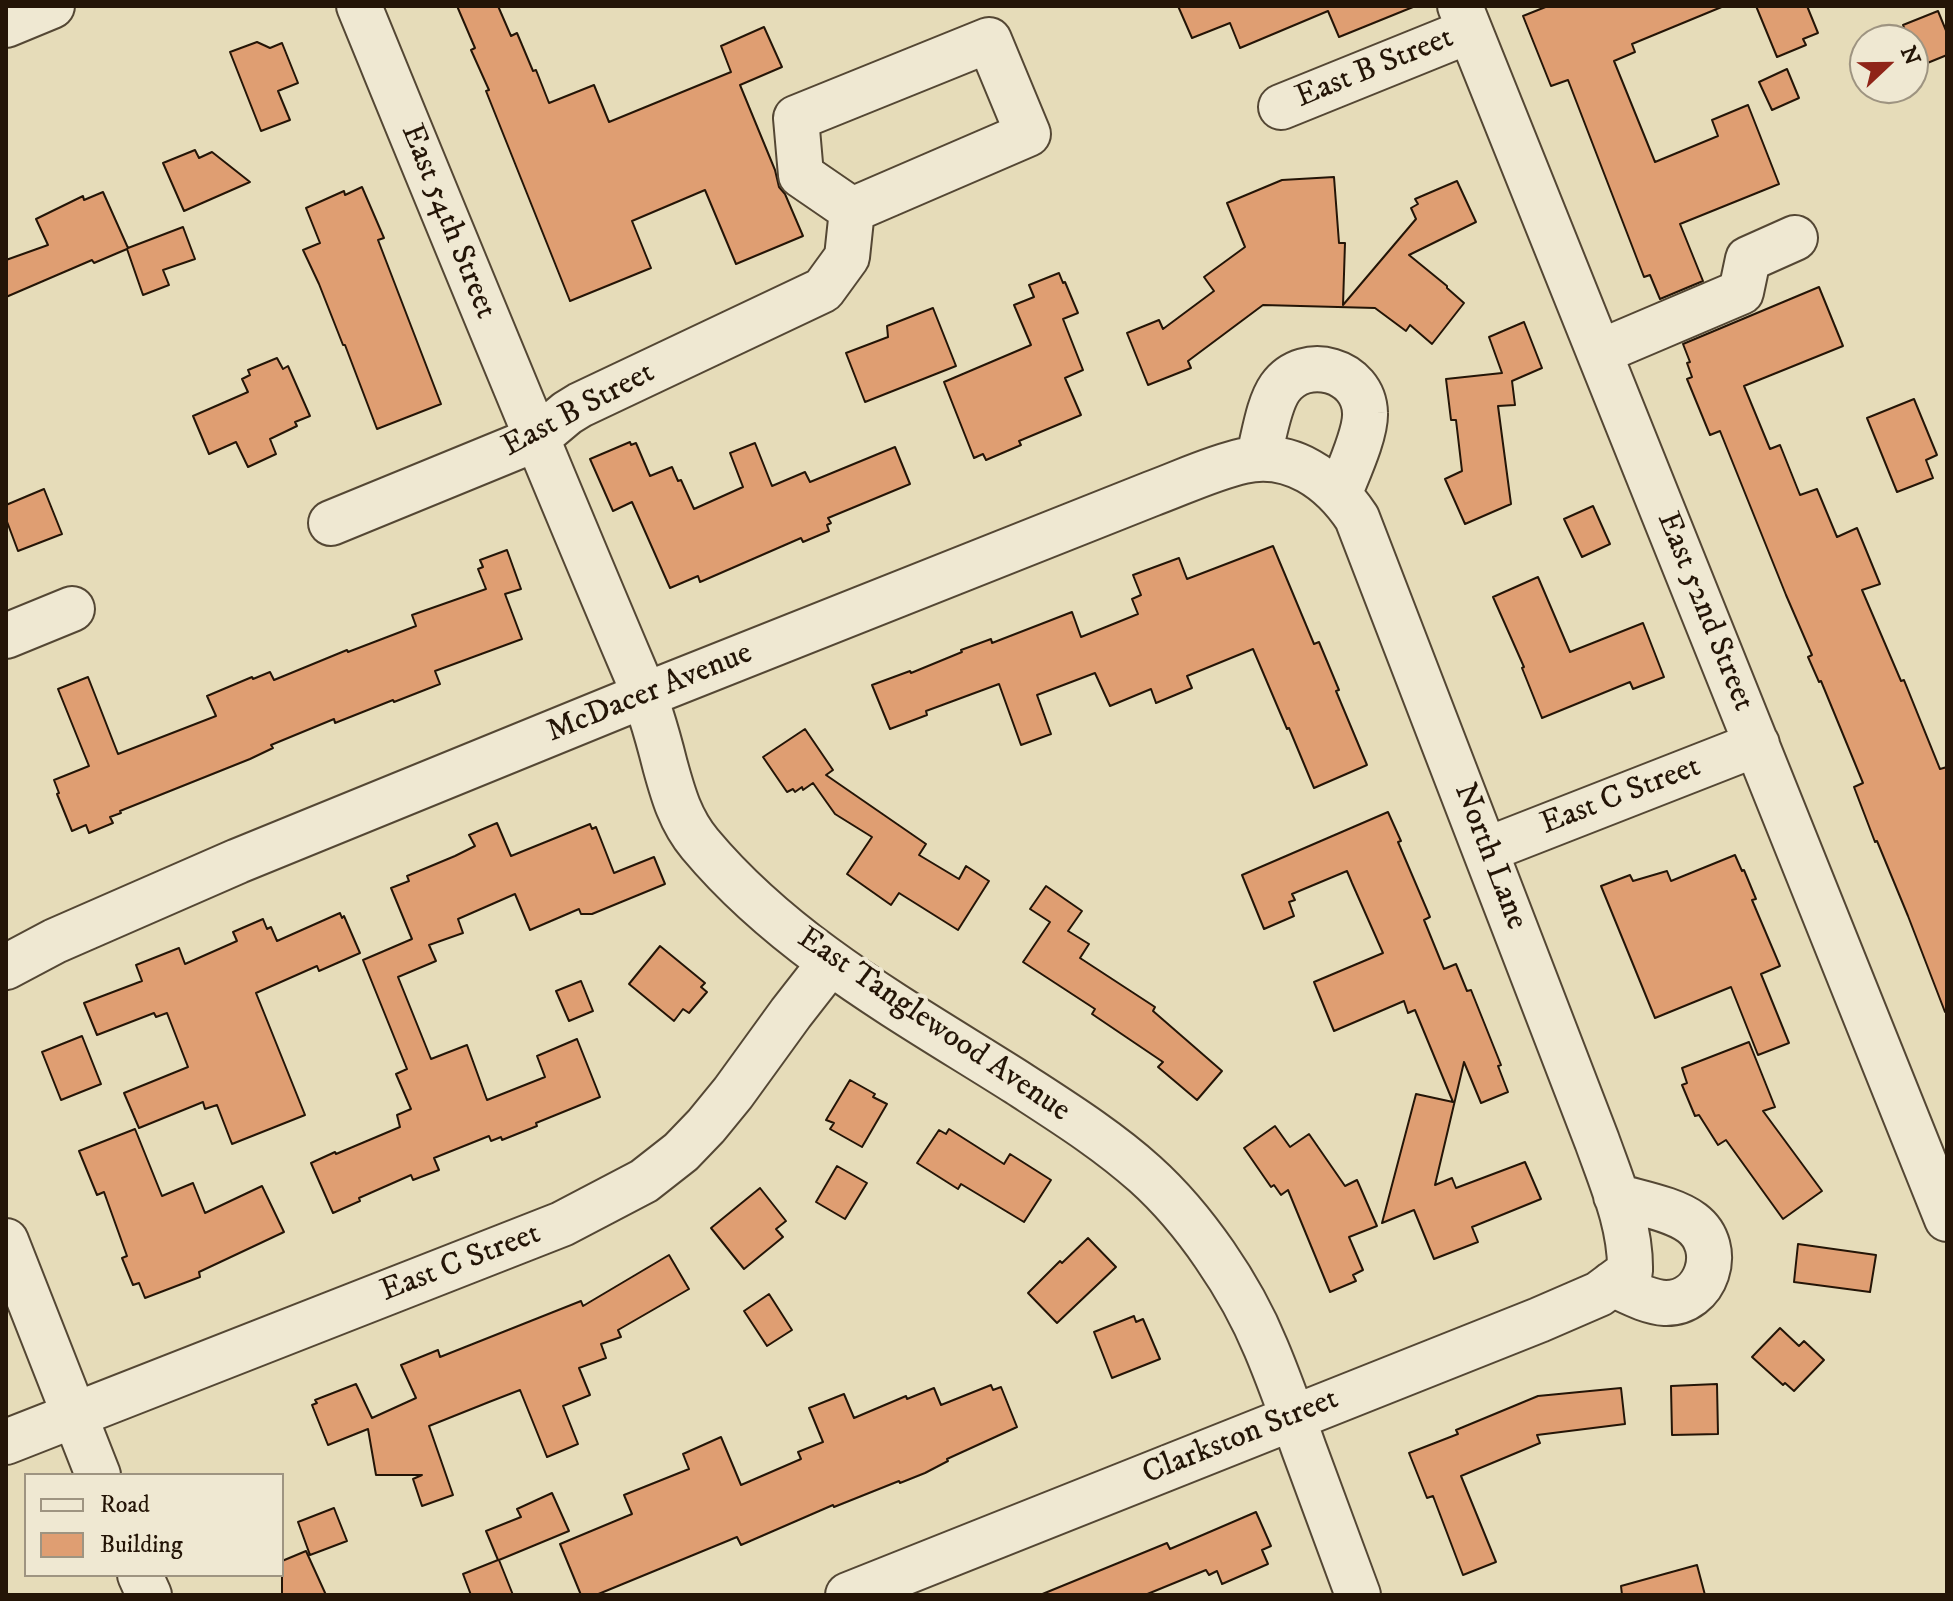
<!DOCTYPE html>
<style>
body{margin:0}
#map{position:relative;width:1953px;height:1601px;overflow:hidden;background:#e6dcb9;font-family:"IM FELL DW Pica",serif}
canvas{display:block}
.frame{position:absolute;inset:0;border:8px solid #241507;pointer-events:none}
.legend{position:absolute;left:24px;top:1473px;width:260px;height:104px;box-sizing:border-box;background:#efe8d2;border:2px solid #9e9481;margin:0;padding:10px 14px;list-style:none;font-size:24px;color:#241507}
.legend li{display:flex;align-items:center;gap:16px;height:40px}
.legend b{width:40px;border:2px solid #9e9481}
.north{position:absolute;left:1849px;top:24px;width:80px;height:80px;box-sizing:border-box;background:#efe8d2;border:2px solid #9e9481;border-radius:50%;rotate:68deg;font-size:22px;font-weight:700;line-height:32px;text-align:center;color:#241507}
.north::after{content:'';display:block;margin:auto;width:28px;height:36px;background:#8f2418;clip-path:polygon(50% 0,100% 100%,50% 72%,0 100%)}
</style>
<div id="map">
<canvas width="1953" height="1601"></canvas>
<div class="frame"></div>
<ul class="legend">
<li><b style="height:10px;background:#efe8d2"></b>Road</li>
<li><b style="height:22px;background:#df9e72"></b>Building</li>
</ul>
<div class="north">N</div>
</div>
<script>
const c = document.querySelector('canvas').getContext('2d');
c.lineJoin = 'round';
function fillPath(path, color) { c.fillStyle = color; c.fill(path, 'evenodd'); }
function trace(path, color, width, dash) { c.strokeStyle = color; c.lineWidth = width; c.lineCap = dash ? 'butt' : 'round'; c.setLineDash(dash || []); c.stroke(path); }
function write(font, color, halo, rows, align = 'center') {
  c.font = font + ' "IM FELL DW Pica",serif'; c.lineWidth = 8; c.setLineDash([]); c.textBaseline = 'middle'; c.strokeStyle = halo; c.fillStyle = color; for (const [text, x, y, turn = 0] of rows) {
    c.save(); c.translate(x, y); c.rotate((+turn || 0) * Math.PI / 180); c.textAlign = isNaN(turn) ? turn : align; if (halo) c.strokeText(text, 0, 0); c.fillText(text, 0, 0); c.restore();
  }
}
const building = new Path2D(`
 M 457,6 L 498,6 L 511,36 L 517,33 L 533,71 L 536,70 L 549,103 L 594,85 L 609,122 L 731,72 L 721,46 L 764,27 L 782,67 L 740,85 L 775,170 L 779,187 L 785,194 L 803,236 L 736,264 L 705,190 L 632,221 L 651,268 L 570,301 L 486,91 L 489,90 L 471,50 L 475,48 Z
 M 1178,6 L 1412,6 L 1413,7 L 1339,37 L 1328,11 L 1240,48 L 1230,23 L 1192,38 Z
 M 1548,6 L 1724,6 L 1632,44 L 1635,52 L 1614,61 L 1655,162 L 1718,136 L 1712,120 L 1748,105 L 1779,184 L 1680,224 L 1703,281 L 1660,299 L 1650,275 L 1644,277 L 1568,80 L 1551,86 L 1523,16 Z
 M 1756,6 L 1807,6 L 1818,33 L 1803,39 L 1806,45 L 1777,57 Z
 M 1938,11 L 1947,33 L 1947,55 L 1920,66 L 1913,48 L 1913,40 L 1909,40 L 1903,25 Z
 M 257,42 L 270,48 L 282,43 L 298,83 L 278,91 L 290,120 L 261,131 L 230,52 Z
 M 1787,69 L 1799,98 L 1772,110 L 1759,82 Z
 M 195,150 L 199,158 L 212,152 L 250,182 L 184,211 L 163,163 Z
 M 1334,177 L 1339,243 L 1345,243 L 1343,305 L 1416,219 L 1411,208 L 1418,204 L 1415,199 L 1457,181 L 1476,222 L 1409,255 L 1447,286 L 1447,288 L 1464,303 L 1432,344 L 1410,325 L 1406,331 L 1375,308 L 1263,305 L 1188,361 L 1191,368 L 1148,385 L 1127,333 L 1159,320 L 1163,329 L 1214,291 L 1204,277 L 1245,247 L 1227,203 L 1282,180 Z
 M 362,187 L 384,238 L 378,240 L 441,404 L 377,429 L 345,345 L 343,345 L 319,284 L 303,250 L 320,243 L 306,208 L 344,191 L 345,195 Z
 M 103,192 L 128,248 L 183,227 L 195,259 L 163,270 L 169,285 L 143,295 L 127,249 L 94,263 L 92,260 L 6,297 L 6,260 L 48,245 L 36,219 L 83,196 L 84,200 Z
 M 1059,273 L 1063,283 L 1065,282 L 1078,313 L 1063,319 L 1083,370 L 1065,378 L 1081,415 L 1019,441 L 1021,445 L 986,460 L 983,454 L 974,458 L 944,382 L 1031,345 L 1014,305 L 1034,297 L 1029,285 Z
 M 1819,287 L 1843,346 L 1744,386 L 1770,449 L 1780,445 L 1800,495 L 1817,489 L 1837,537 L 1857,528 L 1880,584 L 1862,590 L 1901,681 L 1904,680 L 1940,769 L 1947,767 L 1947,1012 L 1945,1012 L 1908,916 L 1877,841 L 1875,842 L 1854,787 L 1863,783 L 1821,681 L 1819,682 L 1808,657 L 1812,655 L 1786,595 L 1720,431 L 1710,435 L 1687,379 L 1692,377 L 1687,363 L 1690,362 L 1683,344 Z
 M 933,308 L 956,366 L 865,402 L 846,353 L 888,337 L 887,326 Z
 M 1524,322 L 1542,368 L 1512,381 L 1515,405 L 1498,406 L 1511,504 L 1465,524 L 1445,479 L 1462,471 L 1456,420 L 1451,420 L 1446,379 L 1502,373 L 1489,337 Z
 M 277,358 L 283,369 L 288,366 L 310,416 L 295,422 L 297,426 L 270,439 L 276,454 L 248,467 L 236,442 L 209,454 L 193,416 L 248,392 L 242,379 L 250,375 L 248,370 Z
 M 1914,399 L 1937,455 L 1926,460 L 1933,478 L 1897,492 L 1867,418 Z
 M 630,442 L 631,445 L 636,443 L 650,476 L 672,467 L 678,481 L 681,480 L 694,509 L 743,487 L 730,453 L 755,443 L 772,486 L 805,472 L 810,482 L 895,447 L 910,484 L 828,518 L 831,523 L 827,525 L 829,531 L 803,542 L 801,538 L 700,582 L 698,576 L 670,588 L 632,502 L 613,511 L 590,459 Z
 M 44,489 L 62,534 L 18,551 L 6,519 L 6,505 Z
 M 1593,506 L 1610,544 L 1582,557 L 1564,519 Z
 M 1273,546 L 1314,644 L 1319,642 L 1339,690 L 1336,691 L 1367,765 L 1314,788 L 1289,728 L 1287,729 L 1253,649 L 1187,676 L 1192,688 L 1156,703 L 1151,689 L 1110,706 L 1095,673 L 1037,695 L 1051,734 L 1021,745 L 999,684 L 926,711 L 927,715 L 890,729 L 872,685 L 910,671 L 911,673 L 962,652 L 961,650 L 991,639 L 992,643 L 1072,612 L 1081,637 L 1138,614 L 1132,599 L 1141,595 L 1133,575 L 1179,558 L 1187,579 Z
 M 507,550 L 521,589 L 505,594 L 522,639 L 435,671 L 440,684 L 394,702 L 393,700 L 335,723 L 334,719 L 271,745 L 273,748 L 250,759 L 120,811 L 121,813 L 110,817 L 113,823 L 89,833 L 86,825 L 72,831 L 57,794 L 59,793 L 54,780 L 89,766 L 58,689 L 88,677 L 118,754 L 216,716 L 207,696 L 252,677 L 253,679 L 270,672 L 274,680 L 347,650 L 348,652 L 416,626 L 412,615 L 486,589 L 478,569 L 483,567 L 480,560 Z
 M 1538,577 L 1570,652 L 1643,623 L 1664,677 L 1633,689 L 1630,682 L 1542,718 L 1522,668 L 1524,667 L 1493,597 Z
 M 805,729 L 833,770 L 826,775 L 926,844 L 919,855 L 959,879 L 966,866 L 989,881 L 958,930 L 899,893 L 891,905 L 847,874 L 872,837 L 835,814 L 813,783 L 803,790 L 802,787 L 795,792 L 793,789 L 787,792 L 763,757 Z
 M 1388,812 L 1401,841 L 1398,842 L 1430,917 L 1424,920 L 1444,969 L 1456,964 L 1467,991 L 1471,990 L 1501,1065 L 1498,1066 L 1508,1092 L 1481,1103 L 1464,1062 L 1435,1185 L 1452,1178 L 1456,1188 L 1525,1162 L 1541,1199 L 1472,1227 L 1478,1242 L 1434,1259 L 1414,1210 L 1382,1223 L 1416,1094 L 1453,1102 L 1415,1010 L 1408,1013 L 1404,1001 L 1334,1031 L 1314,982 L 1383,953 L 1352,883 L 1347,871 L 1292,894 L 1295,900 L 1289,902 L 1294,916 L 1264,929 L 1242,875 Z
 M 497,823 L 511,856 L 590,824 L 592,829 L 596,827 L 614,873 L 654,857 L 665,884 L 592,914 L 581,914 L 579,909 L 530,930 L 515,894 L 458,919 L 463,933 L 429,945 L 436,961 L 398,977 L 431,1059 L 467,1045 L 487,1100 L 545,1077 L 537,1056 L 577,1039 L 600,1097 L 536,1123 L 537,1126 L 502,1140 L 501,1137 L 491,1141 L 489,1136 L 434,1158 L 439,1170 L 413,1180 L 411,1175 L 359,1198 L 360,1201 L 333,1213 L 311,1163 L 335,1152 L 336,1154 L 400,1127 L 397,1115 L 411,1109 L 396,1074 L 407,1069 L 363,960 L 412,939 L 391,888 L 409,881 L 407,876 L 455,856 L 475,846 L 469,835 Z
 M 1735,855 L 1742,871 L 1744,870 L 1756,899 L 1752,900 L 1780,966 L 1761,974 L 1789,1043 L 1758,1055 L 1731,987 L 1655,1018 L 1601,886 L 1630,875 L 1633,881 L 1667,871 L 1671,881 Z
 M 1046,886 L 1082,911 L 1068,931 L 1089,944 L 1080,958 L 1155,1007 L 1153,1011 L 1222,1071 L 1197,1100 L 1158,1067 L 1163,1062 L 1092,1014 L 1095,1009 L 1023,962 L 1050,922 L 1030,909 Z
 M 340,913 L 342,918 L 344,916 L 360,953 L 319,971 L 317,966 L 256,993 L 305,1115 L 232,1144 L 217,1105 L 205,1109 L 203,1102 L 139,1128 L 124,1093 L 188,1067 L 167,1013 L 156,1017 L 154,1013 L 97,1035 L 84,1003 L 142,981 L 136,965 L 179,948 L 185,964 L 237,941 L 233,932 L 263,919 L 267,929 L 271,927 L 277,941 Z
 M 660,946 L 705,983 L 701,987 L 707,992 L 689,1013 L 683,1009 L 674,1021 L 629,984 Z
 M 581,981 L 593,1011 L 569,1021 L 556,991 Z
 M 82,1036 L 101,1084 L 61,1100 L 42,1052 Z
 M 1749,1042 L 1775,1107 L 1763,1111 L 1822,1191 L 1783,1219 L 1726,1140 L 1718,1145 L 1699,1115 L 1695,1116 L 1682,1085 L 1687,1083 L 1682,1068 Z
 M 850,1080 L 875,1094 L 873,1097 L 887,1104 L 862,1147 L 830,1129 L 834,1123 L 826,1120 Z
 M 1275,1126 L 1290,1147 L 1309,1134 L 1345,1186 L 1357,1180 L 1377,1226 L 1349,1237 L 1363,1270 L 1353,1275 L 1356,1281 L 1330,1292 L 1288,1190 L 1281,1195 L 1274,1185 L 1271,1187 L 1244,1148 Z
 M 135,1129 L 162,1196 L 193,1183 L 205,1213 L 262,1186 L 284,1232 L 199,1272 L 200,1277 L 145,1298 L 139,1283 L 133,1285 L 122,1258 L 127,1256 L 104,1192 L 97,1195 L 79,1151 Z
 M 949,1129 L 1004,1164 L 1010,1154 L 1051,1180 L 1024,1222 L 961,1184 L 958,1189 L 917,1163 L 939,1130 L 946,1134 Z
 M 837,1166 L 867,1183 L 845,1219 L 816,1202 Z
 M 760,1188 L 786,1221 L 776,1229 L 783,1237 L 744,1269 L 711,1228 Z
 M 1088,1238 L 1116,1267 L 1057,1323 L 1028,1293 L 1060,1261 L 1062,1263 Z
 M 1798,1244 L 1876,1255 L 1870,1292 L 1794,1282 Z
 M 669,1255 L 689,1289 L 618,1330 L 621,1337 L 601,1344 L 606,1358 L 579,1368 L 590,1395 L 563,1406 L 578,1444 L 547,1457 L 520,1390 L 489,1402 L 429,1426 L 453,1495 L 422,1506 L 413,1479 L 422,1475 L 376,1475 L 368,1429 L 328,1445 L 312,1405 L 317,1403 L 315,1400 L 356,1384 L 372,1418 L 416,1398 L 401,1365 L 438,1350 L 440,1357 L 581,1301 L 583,1306 Z
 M 769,1294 L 792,1330 L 767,1346 L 744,1311 Z
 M 1134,1316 L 1136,1322 L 1143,1319 L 1160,1359 L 1112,1378 L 1094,1332 Z
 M 1780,1328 L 1799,1346 L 1804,1341 L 1824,1360 L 1794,1391 L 1785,1383 L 1783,1385 L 1752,1357 Z
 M 1717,1384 L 1718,1434 L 1672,1435 L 1671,1386 Z
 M 991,1385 L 993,1390 L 1001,1387 L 1017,1427 L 947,1459 L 948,1461 L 925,1473 L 900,1483 L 899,1481 L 834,1507 L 833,1505 L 741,1545 L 737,1537 L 596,1595 L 581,1595 L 560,1544 L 632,1514 L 624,1495 L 689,1469 L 683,1454 L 721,1437 L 741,1485 L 801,1459 L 798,1452 L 823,1442 L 809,1408 L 844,1394 L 854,1418 L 906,1396 L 907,1399 L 934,1388 L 941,1405 Z
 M 1621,1388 L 1625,1424 L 1537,1435 L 1540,1443 L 1461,1476 L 1496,1562 L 1463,1575 L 1433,1496 L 1427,1498 L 1409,1453 L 1458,1434 L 1456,1430 L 1538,1396 Z
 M 552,1493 L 569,1531 L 499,1560 L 513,1595 L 471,1595 L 463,1574 L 498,1560 L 486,1531 L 521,1517 L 517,1509 Z
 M 334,1508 L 347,1541 L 310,1555 L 298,1522 Z
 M 1256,1512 L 1271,1546 L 1262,1550 L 1268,1564 L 1222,1584 L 1217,1571 L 1209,1575 L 1206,1570 L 1145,1595 L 1040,1595 L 1167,1543 L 1170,1549 Z
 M 306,1551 L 326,1595 L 282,1595 L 282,1561 Z
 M 1697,1565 L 1705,1595 L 1622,1595 L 1621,1586 Z`);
fillPath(building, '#df9e72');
trace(building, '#241507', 2);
const minor = new Path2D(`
 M 359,6 C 450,228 541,451 635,672 C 648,702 657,733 665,765 C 673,794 680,820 700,844 C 786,947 906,1012 1018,1083 C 1061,1111 1106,1139 1145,1174 C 1194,1218 1241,1287 1266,1348 C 1280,1381 1292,1415 1304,1449 C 1322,1497 1340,1546 1358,1595
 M 1460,6 L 1947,1219
 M 6,25 L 52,6
 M 1281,107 L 1469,31
 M 1600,352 L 1741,292 L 1748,259 L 1795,238
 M 1258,459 C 1264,438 1268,405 1280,388 C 1305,353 1364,370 1365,413 C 1366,434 1347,474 1339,495
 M 331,523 L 536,439 L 567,413 L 580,405 L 823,290 L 847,257 L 852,210 L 1028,134 L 989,40 L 796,118 L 801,175 L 852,210
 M 6,636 L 72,609
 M 1486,850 L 1757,744
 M 6,967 L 55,941 L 238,861 L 645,695 L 1151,494 C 1181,483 1212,468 1243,461 C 1291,450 1332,480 1357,518 L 1597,1141 C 1612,1183 1631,1226 1630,1271 L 1599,1294 L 1539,1320 L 848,1595
 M 6,1241 L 98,1475
 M 1612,1284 C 1628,1291 1647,1302 1665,1303 C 1707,1304 1725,1248 1692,1223 C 1674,1209 1639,1203 1616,1196
 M 6,1442 L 562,1224 L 644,1181 L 681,1152 L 706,1126 L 733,1093 L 791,1013 L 830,963
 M 140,1575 L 149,1595`);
trace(minor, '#544734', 48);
trace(minor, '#efe8d2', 44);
write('32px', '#241507', '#efe8d2', [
 ["East B Street",1375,69,-22],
 ["East 54th Street",447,222,68],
 ["East B Street",579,411,-28],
 ["East 52nd Street",1704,612,68],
 ["McDacer Avenue",650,694,-22],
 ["East C Street",1621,797,-21],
 ["North Lane",1489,857,69],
 ["East Tanglewood Avenue",933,1026,34],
 ["East C Street",461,1264,-21],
 ["Clarkston Street",1241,1438,-22]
]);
</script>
